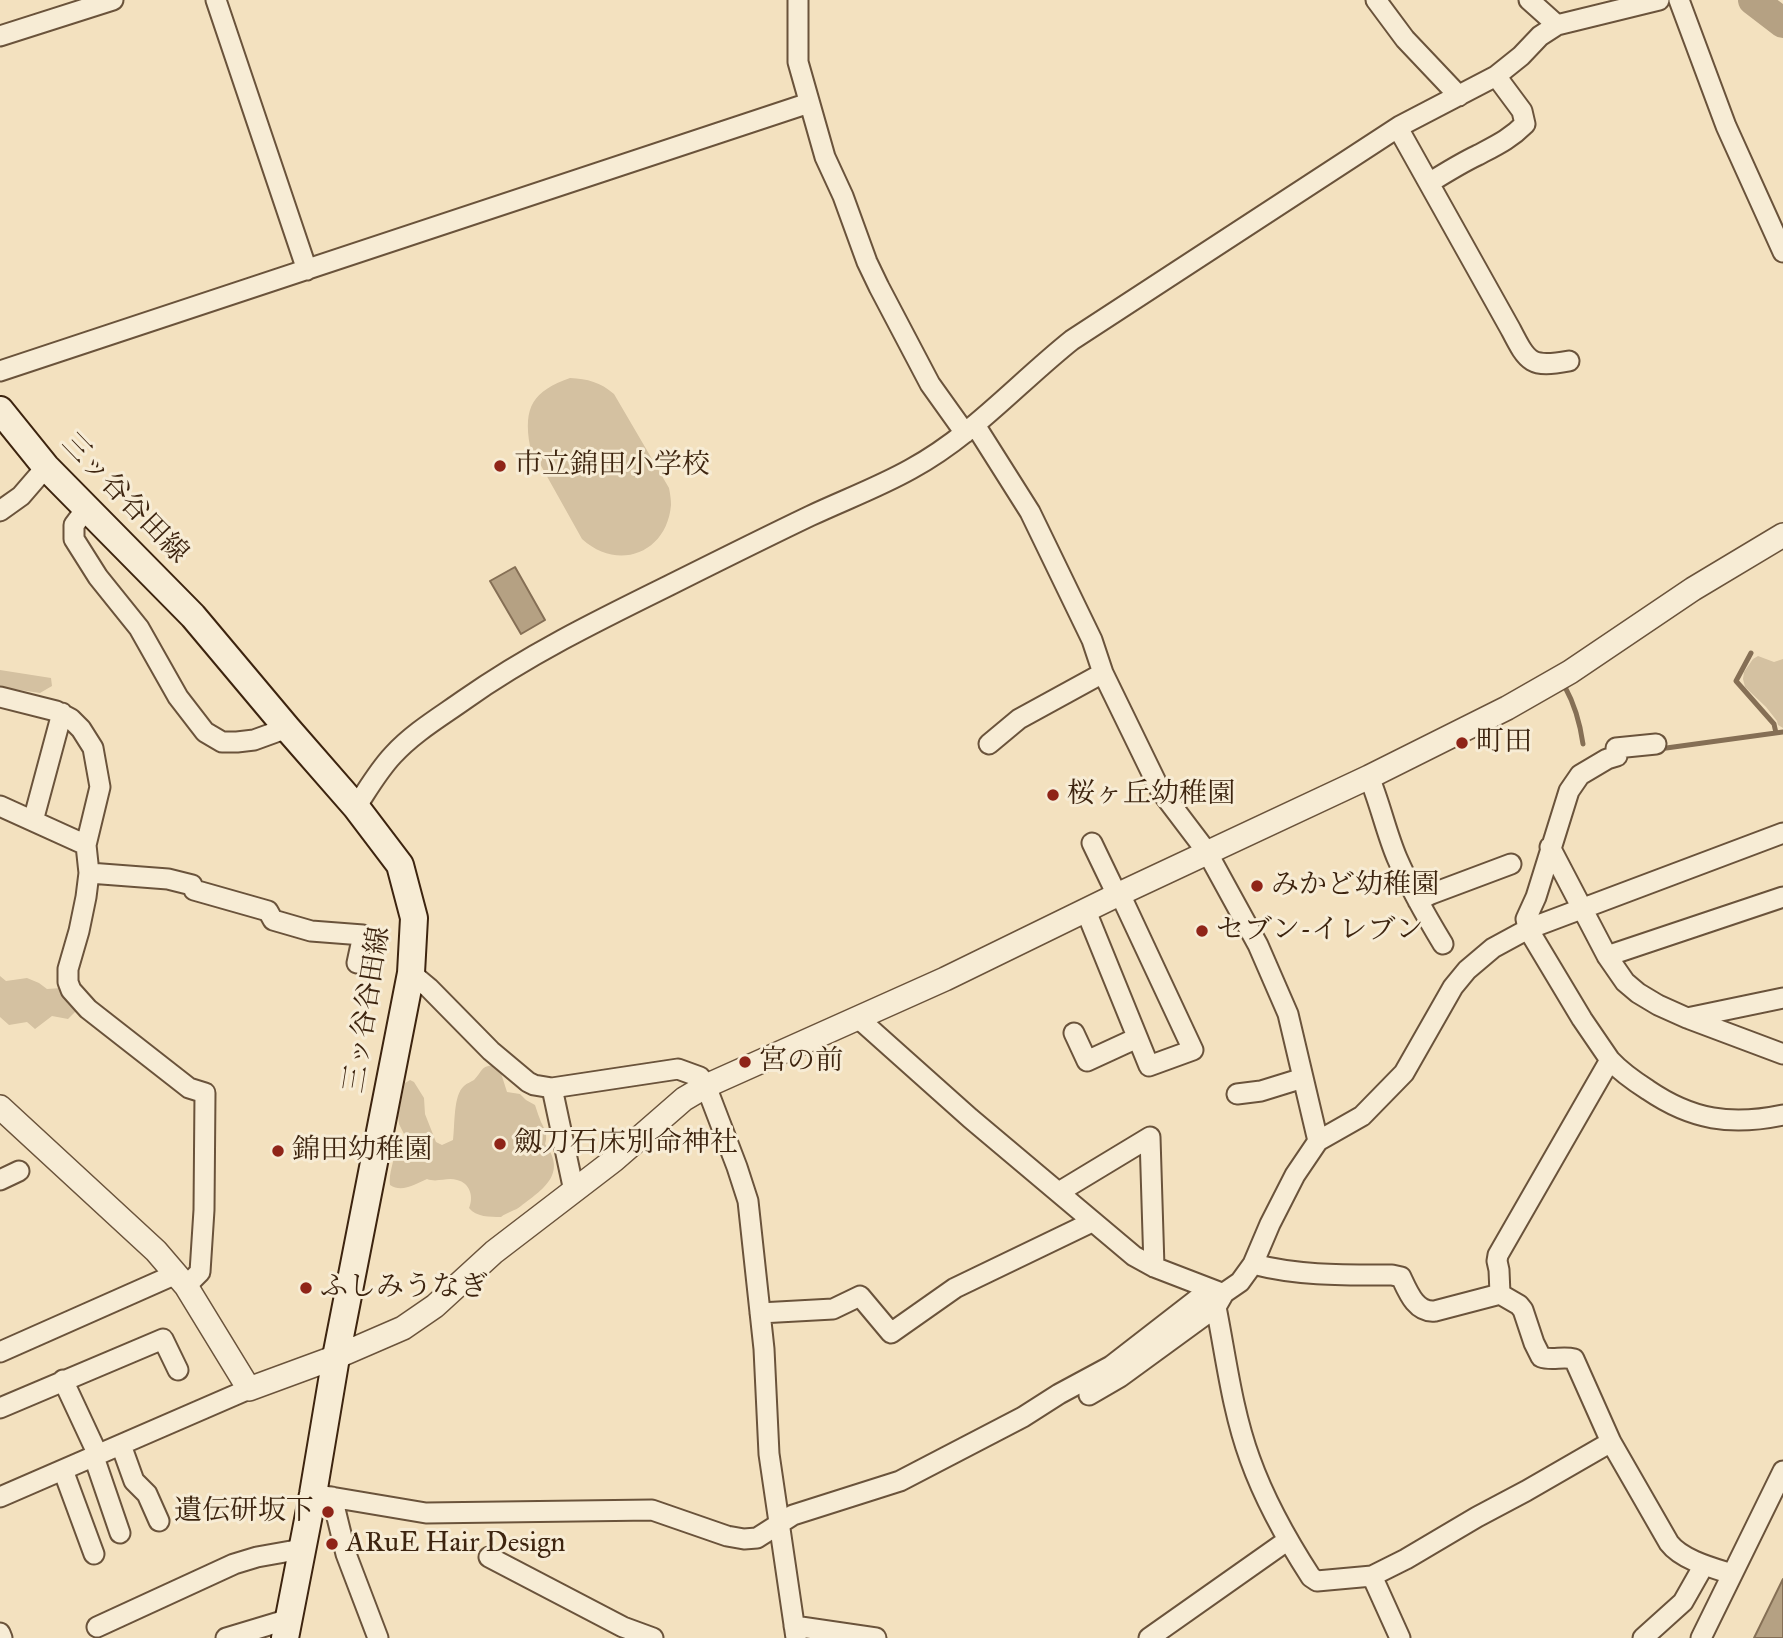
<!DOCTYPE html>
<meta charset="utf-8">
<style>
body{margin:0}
canvas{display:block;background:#f3e1bf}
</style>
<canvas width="1783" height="1638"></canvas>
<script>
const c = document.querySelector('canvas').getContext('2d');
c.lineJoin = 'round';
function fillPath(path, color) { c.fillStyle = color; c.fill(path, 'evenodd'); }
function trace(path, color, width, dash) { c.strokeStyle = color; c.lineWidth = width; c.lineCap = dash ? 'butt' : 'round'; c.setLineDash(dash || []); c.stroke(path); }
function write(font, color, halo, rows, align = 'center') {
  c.font = font + ' "IM FELL Great Primer","Noto Serif JP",serif'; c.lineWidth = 6; c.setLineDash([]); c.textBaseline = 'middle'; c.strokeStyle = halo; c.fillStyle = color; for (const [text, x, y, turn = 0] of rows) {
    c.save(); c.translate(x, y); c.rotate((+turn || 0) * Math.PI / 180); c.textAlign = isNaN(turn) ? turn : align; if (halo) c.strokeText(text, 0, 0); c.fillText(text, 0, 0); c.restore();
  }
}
fillPath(new Path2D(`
 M 570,378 C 588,379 600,382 614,394 L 669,488 C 670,493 671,499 671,505 C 667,553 618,572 582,539 L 530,446 C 523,407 533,391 570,378 Z
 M 1758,656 L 1774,662 L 1783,659 L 1783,728 L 1778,725 L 1777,721 L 1766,707 L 1745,687 L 1743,679 L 1744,672 L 1753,659 Z
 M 0,670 L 51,678 L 52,686 L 40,693 L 0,687 Z
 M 0,976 L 6,981 L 27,978 L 39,983 L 47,989 L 61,988 L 75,1002 L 76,1011 L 68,1019 L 52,1016 L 35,1029 L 27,1022 L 9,1025 L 0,1017 Z
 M 495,1065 L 500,1070 L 507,1092 L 520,1094 L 526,1100 L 535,1105 C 537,1111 539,1117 541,1122 C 545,1130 548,1135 545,1144 C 568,1174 542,1190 521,1206 C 515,1211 507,1212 501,1217 C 490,1217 476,1217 469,1208 C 474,1197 470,1183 457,1180 C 447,1177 437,1183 427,1179 C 415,1184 402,1193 390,1185 C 388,1175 395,1158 396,1147 L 403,1141 L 405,1136 L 399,1124 L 398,1116 L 405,1083 L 410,1080 L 414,1082 L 424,1098 L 425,1114 L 436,1142 L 442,1145 L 453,1140 C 455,1126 453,1095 464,1086 C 467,1083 471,1082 474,1080 C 483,1071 480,1066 495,1065 Z`), '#d4c1a1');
const water = new Path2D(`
 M 515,567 L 545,620 L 521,634 L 490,581 Z
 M 1783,1579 L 1783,1638 L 1754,1638 Z`);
fillPath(water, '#b5a183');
trace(water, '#856f55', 2);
trace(new Path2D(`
 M 1751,653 L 1736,681 L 1774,724 L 1776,733
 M 1565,687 C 1575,705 1580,723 1583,744
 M 1659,749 L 1783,732`), '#856f55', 5);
trace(new Path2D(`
 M 1753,0 L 1783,23`), '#b5a183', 30);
const minor = new Path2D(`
 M 216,0 L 307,270
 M 798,0 L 798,62 L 825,157 L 843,196 L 867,262 L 879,287 L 930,384 L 965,433
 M 1376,0 L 1405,39 L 1459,96
 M 1529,0 L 1557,25
 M 1679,0 L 1726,126 L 1783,252
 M 0,36 L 113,0
 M 1398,128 L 1511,330 C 1528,363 1531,368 1569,361
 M 1429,183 C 1445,173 1461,163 1478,155 C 1497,145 1510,139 1525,124 L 1522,111 L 1496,76
 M 0,371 L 809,103
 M 975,425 L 1030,512 L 1092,640 L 1103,673 L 1160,790 L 1207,852 L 1258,945 L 1288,1014 L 1318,1141 L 1295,1175 L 1270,1224 L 1253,1264 L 1240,1282 L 1224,1293 L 1216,1307 L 1120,1377 L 1089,1395
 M 86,509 L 74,525 L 74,539 L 98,577 L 139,628 L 178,697 L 205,732 L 222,742 L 237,742 L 254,740 L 287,728
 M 0,511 L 21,496 L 46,467
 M 0,697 L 56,711 L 71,719 L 81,729 L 93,748 L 100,787 L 86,845 L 89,873 L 86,897 L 79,931 L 68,969 L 68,982 L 71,990 L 88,1009 L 189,1088 L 205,1093 L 204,1210 L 200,1272 L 186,1286
 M 989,744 L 1019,719 L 1103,673
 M 1369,777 C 1380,803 1386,832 1397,858 C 1410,888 1426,916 1443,944
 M 0,806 L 86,845
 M 356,807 C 368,789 378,771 393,755 C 413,733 440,717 464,700 C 529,654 601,619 672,584 C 718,561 764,538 810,516 C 844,500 879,487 911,469 C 972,436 1018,383 1072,340 L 1400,126 L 1496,76 L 1521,56 L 1540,36 L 1557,25 L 1659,0
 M 33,821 L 62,713
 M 1092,843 L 1117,895
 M 1550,847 L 1607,956 L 1625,982 L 1638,993 L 1658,1005 L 1687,1018 L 1783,1054
 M 89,873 L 168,879 L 192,885 L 194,890 L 268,911 L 273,920 L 311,931 L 363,935 L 357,963
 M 1418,901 L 1431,894 L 1511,864
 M 1086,911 L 1149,1066 L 1193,1050 L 1120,894
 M 1607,956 L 1783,897
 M 411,973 L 429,988 L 491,1051 L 528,1082 L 534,1085 L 552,1088 L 678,1069 L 700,1077 L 706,1086 L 737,1167 L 748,1201 L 764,1349 L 769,1454 L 796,1638
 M 858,1018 L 970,1118 L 1134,1256 L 1154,1267 L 1219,1292
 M 1687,1018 L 1783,998
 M 1074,1033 L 1087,1061 L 1137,1038
 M 1610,1060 L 1582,1019 L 1528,929 L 1526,919 L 1536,897 L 1569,791 L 1580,775 L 1607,759 L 1617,756 L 1616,748 L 1656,744
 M 552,1088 L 574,1191
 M 1237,1094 L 1261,1091 L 1303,1078
 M 1318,1141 L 1362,1116 L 1404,1073 L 1453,987 L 1467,970 L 1493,948 L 1528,929 L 1783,833
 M 0,1180 L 19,1171
 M 1059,1192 L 1150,1137 L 1154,1267
 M 1253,1264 C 1299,1276 1345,1275 1392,1275 L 1401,1277 C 1408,1292 1416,1313 1435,1311 L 1500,1294 L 1519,1305 L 1523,1310 L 1534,1343 L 1541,1357 C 1552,1361 1562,1356 1574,1359 L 1611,1442 L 1669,1543 C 1682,1560 1713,1568 1732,1574
 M 1500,1294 L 1499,1270 L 1497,1261 L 1498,1255 L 1610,1060 C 1621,1072 1634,1081 1648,1090 C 1692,1120 1731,1126 1783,1115
 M 1216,1307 C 1226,1357 1232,1410 1250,1459 C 1265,1501 1287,1540 1311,1577 L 1317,1581 L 1372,1576 L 1406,1559 L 1477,1517 L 1526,1491 L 1611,1442
 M 760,1313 L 833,1309 L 860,1296 L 891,1333 L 955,1288 L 1092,1222
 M 0,1352 L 176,1274
 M 63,1380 L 98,1455
 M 0,1408 L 163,1339 L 178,1370
 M 121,1445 L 134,1481 L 147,1494 L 159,1521
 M 94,1457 L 120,1533
 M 63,1470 L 94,1554
 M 313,1494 L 426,1513 L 652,1510 L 727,1536 L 744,1539 L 757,1538 L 793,1515 L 900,1481 L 1023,1417 L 1059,1394 L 1111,1366 L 1209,1290
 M 0,1497 L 249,1389
 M 332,1497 L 346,1554 L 378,1638
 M 489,1557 L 623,1627 L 653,1638
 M 1372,1576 L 1400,1638
 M 794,1626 L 876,1638
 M 97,1627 L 234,1564 L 257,1557 L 302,1549
 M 0,1633 L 2,1638
 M 226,1638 L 289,1619
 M 1149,1638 L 1288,1540
 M 1643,1638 L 1683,1602 L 1704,1565
 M 1701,1638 L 1783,1471`);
const tertiary = new Path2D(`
 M 0,1107 L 156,1251 L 186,1286 L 249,1389 L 336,1357 L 403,1328 L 435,1306 L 494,1252 L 614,1160 L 684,1099 L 706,1086 L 945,979 L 1117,895 L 1369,777 L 1507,708 L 1570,672 L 1693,589 L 1783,535`);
const secondary = new Path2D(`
 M 0,410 L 46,467 L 193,616 L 287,728 L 356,807 L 400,865 L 414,918 L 411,973 L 336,1357 L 313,1494 L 285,1638`);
trace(minor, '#6a533b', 23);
trace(tertiary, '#6a533b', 26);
trace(secondary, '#3d240f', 30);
trace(minor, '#f7ecd5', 19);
trace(tertiary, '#f7ecd5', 23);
trace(secondary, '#f7ecd5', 26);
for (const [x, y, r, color] of [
 [500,466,7,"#8f2418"],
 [1462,743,7,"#8f2418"],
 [1053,795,7,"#8f2418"],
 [1257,886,7,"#8f2418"],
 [1202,931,7,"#8f2418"],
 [745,1062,7,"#8f2418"],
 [500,1144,7,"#8f2418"],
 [278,1151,7,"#8f2418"],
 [306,1288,7,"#8f2418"],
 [328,1512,7,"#8f2418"],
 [332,1544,7,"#8f2418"]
]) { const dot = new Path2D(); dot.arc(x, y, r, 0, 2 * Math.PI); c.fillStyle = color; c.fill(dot); trace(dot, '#f7ecd5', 2.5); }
write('28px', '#3d240f', '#f7ecd5', [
 ["市立錦田小学校",514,466],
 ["町田",1476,743],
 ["桜ヶ丘幼稚園",1067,795],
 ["みかど幼稚園",1271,886],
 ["セブン-イレブン",1216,931],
 ["宮の前",759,1062],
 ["劔刀石床別命神社",514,1144],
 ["錦田幼稚園",292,1151],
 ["ふしみうなぎ",320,1288],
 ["遺伝研坂下",314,1512,"right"],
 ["ARuE Hair Design",346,1544]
], 'left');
write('28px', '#3d240f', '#f7ecd5', [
 ["三ッ谷谷田線",124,499,46],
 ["三ッ谷谷田線",368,1010,-81]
]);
</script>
